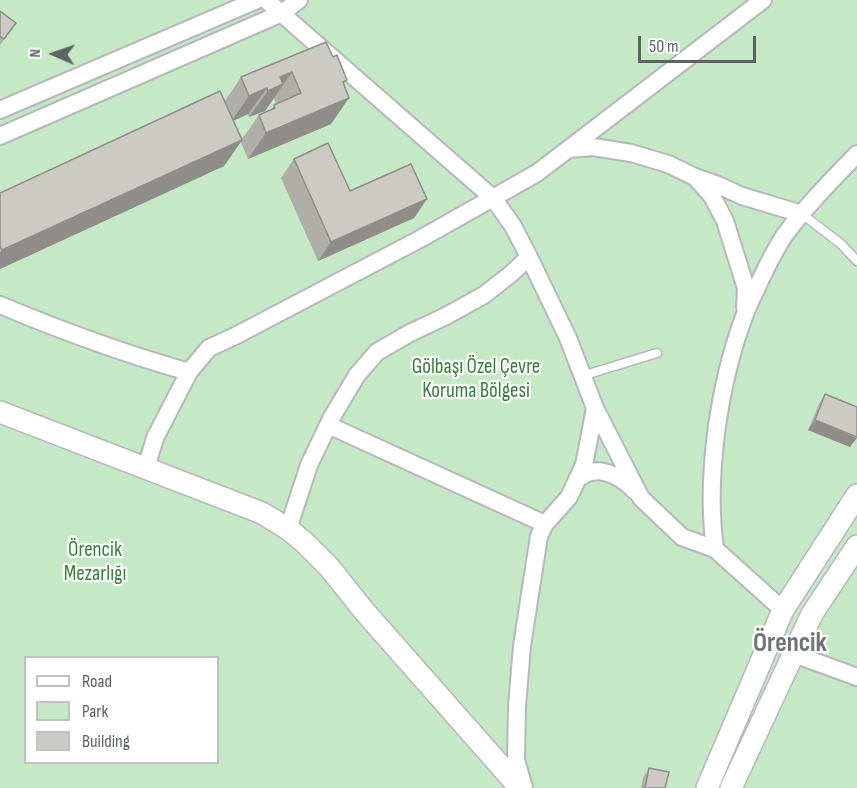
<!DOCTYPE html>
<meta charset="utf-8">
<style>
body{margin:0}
#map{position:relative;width:857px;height:788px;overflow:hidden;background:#f1efe8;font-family:"Sofia Sans Condensed",sans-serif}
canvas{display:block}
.legend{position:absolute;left:24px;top:656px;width:195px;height:108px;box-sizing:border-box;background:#fff;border:2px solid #bfc1c3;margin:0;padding:8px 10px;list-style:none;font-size:18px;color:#5f6368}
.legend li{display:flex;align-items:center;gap:12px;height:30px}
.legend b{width:30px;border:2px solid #bfc1c3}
.north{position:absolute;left:24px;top:24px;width:60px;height:60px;-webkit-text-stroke:4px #fff;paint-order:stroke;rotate:272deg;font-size:16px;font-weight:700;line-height:24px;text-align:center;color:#5f6368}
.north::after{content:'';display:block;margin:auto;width:21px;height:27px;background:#5f6368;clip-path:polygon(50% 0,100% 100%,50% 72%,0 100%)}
.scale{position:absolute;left:638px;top:36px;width:118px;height:27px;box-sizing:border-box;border:3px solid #5f6368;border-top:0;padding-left:8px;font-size:18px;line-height:21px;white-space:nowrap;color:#5f6368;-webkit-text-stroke:4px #fff;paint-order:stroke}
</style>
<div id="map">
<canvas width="857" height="788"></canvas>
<ul class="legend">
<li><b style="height:8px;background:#fff"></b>Road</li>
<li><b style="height:16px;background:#c5e8c5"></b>Park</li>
<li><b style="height:16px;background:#cccac5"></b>Building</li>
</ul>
<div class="north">N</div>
<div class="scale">50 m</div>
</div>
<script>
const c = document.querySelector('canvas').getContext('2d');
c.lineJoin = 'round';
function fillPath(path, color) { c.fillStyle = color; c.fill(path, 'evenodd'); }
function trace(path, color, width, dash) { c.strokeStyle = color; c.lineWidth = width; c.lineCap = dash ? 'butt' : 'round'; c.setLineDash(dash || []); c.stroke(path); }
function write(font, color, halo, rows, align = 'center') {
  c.font = font + ' "Sofia Sans Condensed",sans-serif'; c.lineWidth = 4.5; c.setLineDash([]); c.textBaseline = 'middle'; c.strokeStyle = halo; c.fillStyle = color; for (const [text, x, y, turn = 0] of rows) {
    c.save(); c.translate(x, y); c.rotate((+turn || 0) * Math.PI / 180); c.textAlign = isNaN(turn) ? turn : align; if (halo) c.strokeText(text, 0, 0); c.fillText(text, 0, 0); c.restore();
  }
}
fillPath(new Path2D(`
 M 0,0 L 857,0 L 857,788 L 0,788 ZM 26,658 L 218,658 L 218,762 L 26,762 Z`), '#c5e8c5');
const service = new Path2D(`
 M 802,214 L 841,244 L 857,261
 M 582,376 L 657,353`);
const minor = new Path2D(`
 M 266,0 L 493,198 L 513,226 L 529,257 L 568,338 L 595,408 L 641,498 L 682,537 L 715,549 L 783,610
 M 0,110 L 257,0
 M 0,136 L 282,13 L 299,0
 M 569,149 L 593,147 L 631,153 L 668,164 L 695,177 L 718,185 L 742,196 L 802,214
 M 695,177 L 712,196 L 725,221 L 746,288 L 745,307
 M 0,305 C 62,331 125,354 189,372
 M 328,425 L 545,524
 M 146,468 L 155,438 L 189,372 L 209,348 L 235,336 L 420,239 L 537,173 L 763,0
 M 577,479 C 581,477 586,473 591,472 C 606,468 625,480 635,491
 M 288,529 L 309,465 L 332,417 L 357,375 L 377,352 L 410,333 L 446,316 L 484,295 L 512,273 L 529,257
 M 715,549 C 705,476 719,383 745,314 C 749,303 755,292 760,281 C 767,266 775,250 784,236 C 805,207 832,180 857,154
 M 794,654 L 857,677
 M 524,788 L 516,760 L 517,706 L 522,646 L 539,536 L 545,524 L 569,497 L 584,465 L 595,408`);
const tertiary = new Path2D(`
 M 0,412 L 262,513 L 288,529 L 304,542 L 329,567 L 365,612 L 520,788
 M 707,788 L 783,610 L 857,495
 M 731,788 L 812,614 L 857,546`);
trace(service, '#b5b8bc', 11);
trace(minor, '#b5b8bc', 20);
trace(tertiary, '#b5b8bc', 24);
trace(service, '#fff', 8);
trace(minor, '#fff', 16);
trace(tertiary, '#fff', 21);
fillPath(new Path2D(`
 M 0,11 L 16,23 L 0,45 Z
 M 326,42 L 344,84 L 331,124 L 248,159 L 241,142 L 224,166 L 0,269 L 0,193 L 225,101 L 241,77 ZM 274,98 L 276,104 L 274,105 L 271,110 L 259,115 L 242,139 L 234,120 L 248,114 L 249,117 L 265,111 Z
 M 294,159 L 350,191 L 427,199 L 414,218 L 318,261 L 281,178 Z
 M 825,394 L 850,447 L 808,430 L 819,404 Z
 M 649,768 L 665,788 L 641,788 L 643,778 Z`), '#afaea9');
fillPath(new Path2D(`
 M 292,72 L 265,111 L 249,117 L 268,91 L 280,77 Z
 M 267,88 L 248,114 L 231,122 L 249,96 Z
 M 349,98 L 331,124 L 248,159 L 266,133 Z
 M 242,140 L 224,166 L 0,269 L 0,253 L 2,250 Z
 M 427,199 L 414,218 L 318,261 L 331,242 Z
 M 815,420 L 857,438 L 850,447 L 808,430 Z`), '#8f8d8a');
const building = new Path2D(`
 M 0,11 L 16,23 L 4,39 L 0,36 Z
 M 326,42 L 333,57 L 337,55 L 347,80 L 343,82 L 349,98 L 266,133 L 259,115 L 275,108 L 274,105 L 301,93 L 292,72 L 280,77 L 283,84 L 268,91 L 267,88 L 249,96 L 241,77 Z
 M 220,91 L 242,140 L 2,250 L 0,246 L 0,193 Z
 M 328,143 L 350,191 L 411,164 L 427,199 L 331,242 L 294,159 Z
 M 825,394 L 857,407 L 857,437 L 815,420 Z
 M 649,768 L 669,772 L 665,788 L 645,788 Z`);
fillPath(building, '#cccac5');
trace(building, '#8f8d8a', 1.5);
write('21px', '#348238', '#fff', [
 ["Gölbaşı Özel Çevre",476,368],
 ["Koruma Bölgesi",476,392],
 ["Örencik",95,551],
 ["Mezarlığı",95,575]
]);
write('bold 27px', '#70757a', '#fff', [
 ["Örencik",790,644]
]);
</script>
